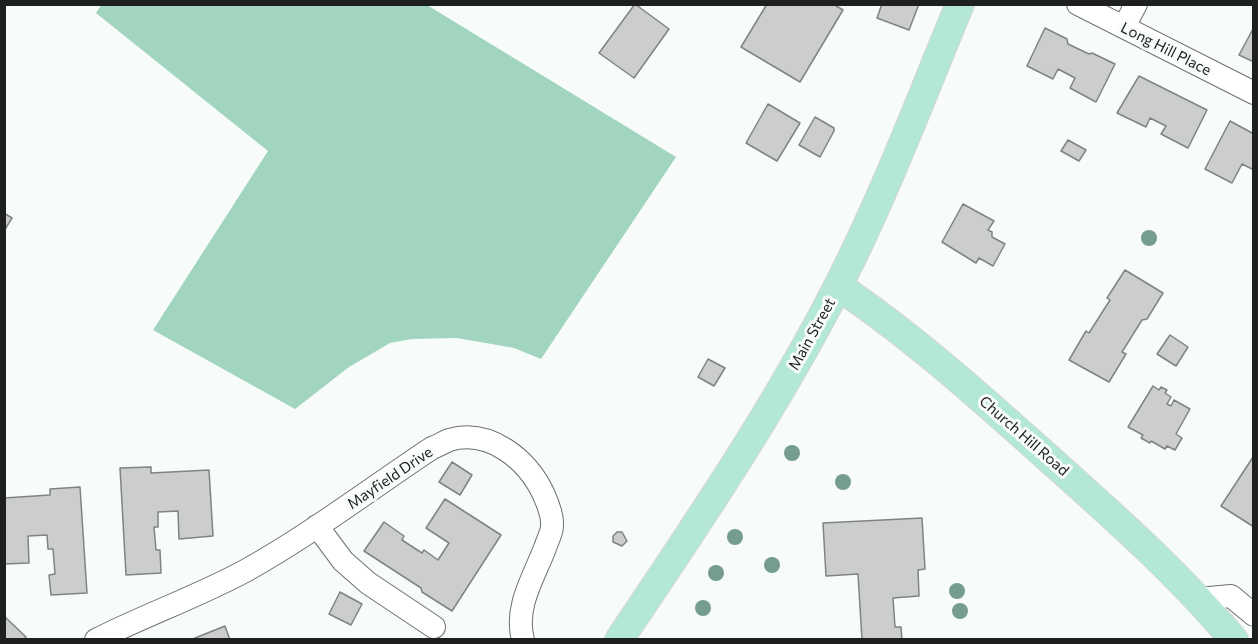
<!DOCTYPE html>
<style>
body{margin:0}
#map{position:relative;width:1258px;height:644px;overflow:hidden;background:#f7fbf9;font-family:Commissioner,sans-serif}
canvas{display:block}
.frame{position:absolute;inset:0;border:6px solid #1e1f1f;pointer-events:none}
</style>
<div id="map">
<canvas width="1258" height="644"></canvas>
<div class="frame"></div>
</div>
<script>
const c = document.querySelector('canvas').getContext('2d');
c.lineJoin = 'round';
function fillPath(path, color) { c.fillStyle = color; c.fill(path, 'evenodd'); }
function trace(path, color, width, dash) { c.strokeStyle = color; c.lineWidth = width; c.lineCap = dash ? 'butt' : 'round'; c.setLineDash(dash || []); c.stroke(path); }
function write(font, color, halo, rows, align = 'center') {
  c.font = font + ' Commissioner,sans-serif'; c.lineWidth = 6; c.setLineDash([]); c.textBaseline = 'middle'; c.strokeStyle = halo; c.fillStyle = color; for (const [text, x, y, turn = 0] of rows) {
    c.save(); c.translate(x, y); c.rotate((+turn || 0) * Math.PI / 180); c.textAlign = isNaN(turn) ? turn : align; if (halo) c.strokeText(text, 0, 0); c.fillText(text, 0, 0); c.restore();
  }
}
fillPath(new Path2D(`
 M 102,4 L 427,5 L 676,157 L 541,359 L 514,348 L 457,338 L 412,339 L 390,343 L 349,367 L 295,409 L 153,330 L 268,151 L 96,13 Z`), '#a1d5c0');
const building = new Path2D(`
 M 635,4 L 669,29 L 634,78 L 599,53 Z
 M 767,4 L 833,4 L 843,10 L 800,82 L 741,47 Z
 M 882,4 L 919,4 L 909,30 L 877,18 Z
 M 1254,27 L 1254,62 L 1239,55 Z
 M 1045,28 L 1067,39 L 1068,44 L 1089,54 L 1092,53 L 1115,64 L 1096,102 L 1070,88 L 1075,78 L 1058,69 L 1053,79 L 1027,66 Z
 M 1139,76 L 1207,110 L 1188,148 L 1161,134 L 1166,126 L 1150,118 L 1146,127 L 1117,113 Z
 M 768,104 L 800,123 L 777,161 L 746,143 Z
 M 815,117 L 834,128 L 834,131 L 820,157 L 799,145 Z
 M 1230,121 L 1254,134 L 1254,170 L 1242,164 L 1232,183 L 1205,169 Z
 M 1068,140 L 1086,150 L 1079,161 L 1061,151 Z
 M 963,204 L 994,221 L 988,230 L 992,232 L 992,237 L 1005,244 L 993,266 L 979,258 L 976,263 L 942,242 Z
 M 4,213 L 12,218 L 4,231 Z
 M 1125,270 L 1163,293 L 1147,319 L 1142,320 L 1122,352 L 1126,354 L 1109,382 L 1069,360 L 1086,331 L 1089,333 L 1110,300 L 1107,298 Z
 M 1170,335 L 1188,347 L 1176,366 L 1157,354 Z
 M 708,359 L 725,368 L 714,386 L 698,377 Z
 M 1153,386 L 1159,390 L 1161,387 L 1167,390 L 1165,393 L 1171,397 L 1167,404 L 1171,406 L 1174,400 L 1190,409 L 1176,434 L 1182,438 L 1175,450 L 1167,446 L 1165,449 L 1151,441 L 1150,443 L 1141,438 L 1143,435 L 1128,427 Z
 M 1253,457 L 1254,458 L 1254,527 L 1221,506 Z
 M 452,462 L 472,475 L 460,495 L 439,482 Z
 M 151,467 L 151,473 L 209,470 L 213,536 L 179,539 L 178,511 L 158,512 L 158,527 L 154,527 L 156,550 L 160,550 L 161,573 L 126,575 L 120,468 Z
 M 80,487 L 87,593 L 51,595 L 49,575 L 55,574 L 53,549 L 48,549 L 47,535 L 28,536 L 29,563 L 4,564 L 4,498 L 50,495 L 50,489 Z
 M 445,499 L 501,535 L 452,611 L 422,592 L 421,588 L 364,551 L 384,522 L 404,536 L 402,540 L 422,553 L 424,550 L 438,560 L 449,543 L 426,528 Z
 M 922,518 L 925,569 L 918,570 L 919,596 L 893,598 L 895,627 L 901,627 L 902,640 L 862,640 L 858,574 L 826,576 L 823,523 Z
 M 617,532 L 622,532 L 627,541 L 622,546 L 613,542 L 613,536 Z
 M 340,592 L 362,604 L 351,625 L 329,614 Z
 M 4,616 L 26,637 L 23,640 L 4,640 Z
 M 225,626 L 230,640 L 190,640 Z`);
fillPath(building, '#cbcecd');
trace(building, '#808382', 1.5);
const minor = new Path2D(`
 M 1078,4 L 1254,93
 M 1124,27 L 1136,4
 M 317,526 L 343,561 L 368,583 L 434,627
 M 1199,599 L 1231,596 L 1254,615
 M 96,640 C 145,615 197,597 245,571 C 310,535 370,489 432,448 C 438,446 444,442 449,440 C 490,428 528,460 544,495 C 548,504 553,516 552,526 C 552,533 547,541 545,548 C 534,577 514,607 523,640`);
const major = new Path2D(`
 M 838,286 C 912,336 979,396 1046,456 C 1111,514 1177,572 1234,640
 M 619,640 C 697,524 776,408 839,284 C 885,194 921,98 960,4`);
trace(minor, '#6e7170', 24);
trace(major, '#d6d7d7', 30);
trace(minor, '#fff', 22);
trace(major, '#b2e8d4', 28);
c.fillStyle = '#749c90';
for (const [x, y] of [
 [1149,238],
 [792,453],
 [843,482],
 [735,537],
 [772,565],
 [716,573],
 [957,591],
 [703,608],
 [960,611]
]) { c.beginPath(); c.arc(x, y, 8, 0, 2 * Math.PI); c.fill(); }
write('15px', '#1e1f1f', '#f7fbf9', [
 ["Long Hill Place",1166,49,27],
 ["Main Street",812,334,-61],
 ["Church Hill Road",1024,436,41],
 ["Mayfield Drive",390,478,-34]
]);
</script>
